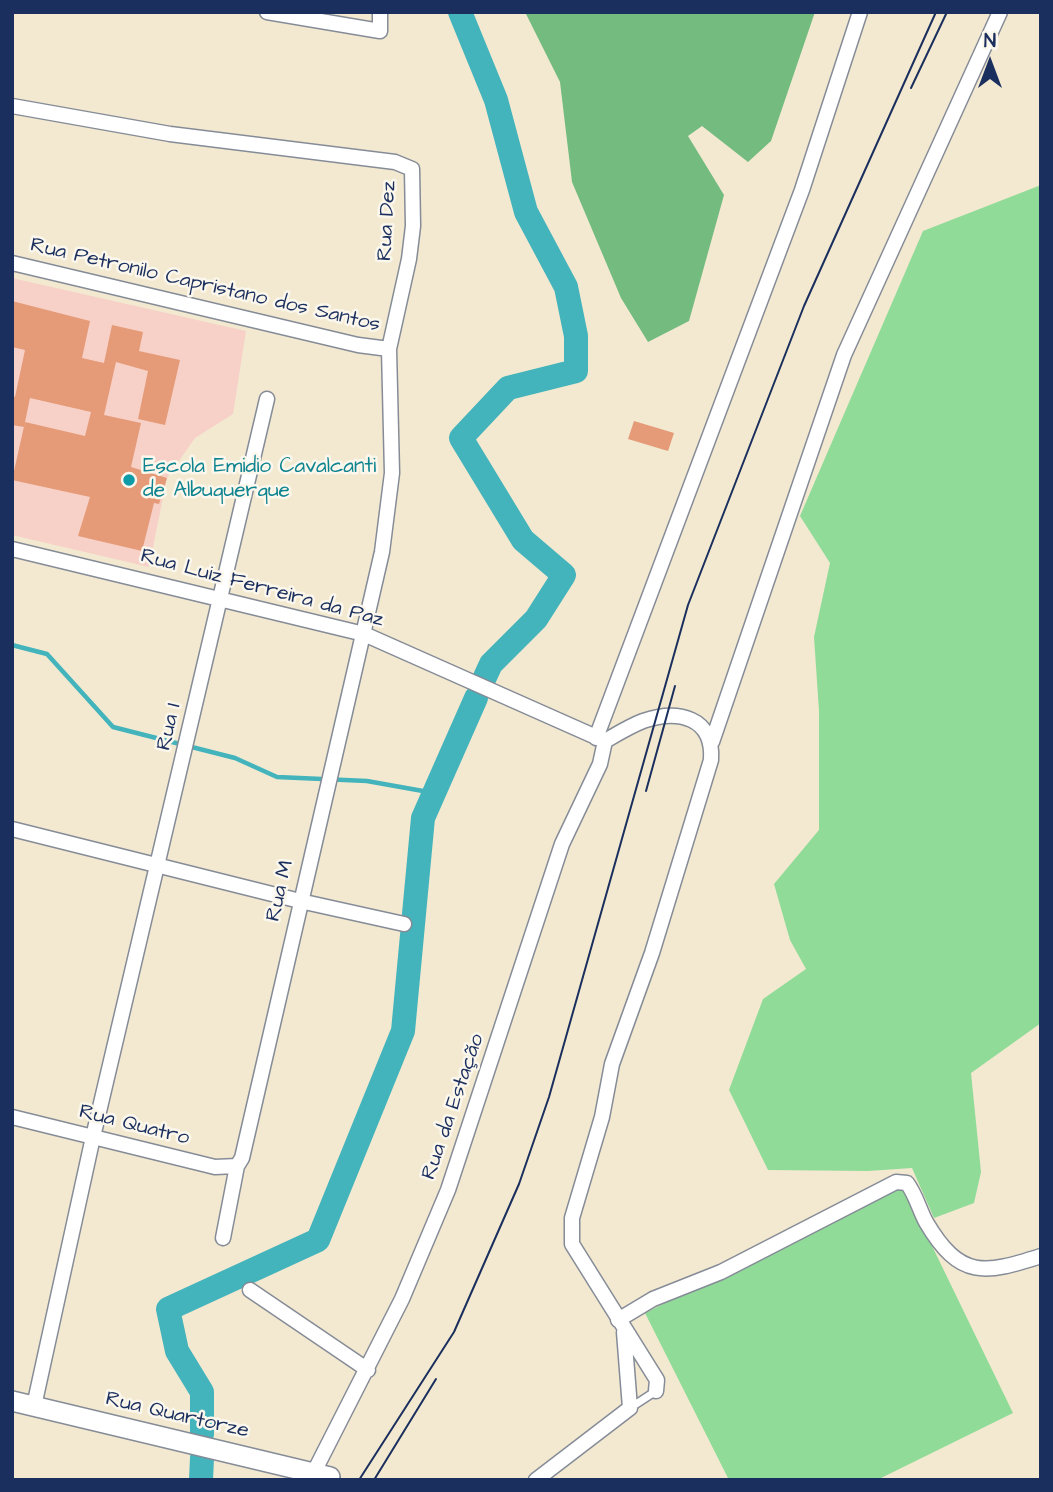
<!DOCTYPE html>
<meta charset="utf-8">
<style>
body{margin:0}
#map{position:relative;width:1053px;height:1492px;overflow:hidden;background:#f2e9d0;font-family:"Architects Daughter",sans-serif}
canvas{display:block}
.frame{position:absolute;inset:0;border:14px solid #1b2f5e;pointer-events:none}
.north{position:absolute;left:955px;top:28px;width:70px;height:70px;-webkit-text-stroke:5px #fbf7ec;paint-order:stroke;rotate:0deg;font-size:19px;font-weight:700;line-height:28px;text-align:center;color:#1b2f5e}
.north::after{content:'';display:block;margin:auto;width:24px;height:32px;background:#1b2f5e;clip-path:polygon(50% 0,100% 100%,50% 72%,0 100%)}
</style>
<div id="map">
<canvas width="1053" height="1492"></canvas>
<div class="frame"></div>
<div class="north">N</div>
</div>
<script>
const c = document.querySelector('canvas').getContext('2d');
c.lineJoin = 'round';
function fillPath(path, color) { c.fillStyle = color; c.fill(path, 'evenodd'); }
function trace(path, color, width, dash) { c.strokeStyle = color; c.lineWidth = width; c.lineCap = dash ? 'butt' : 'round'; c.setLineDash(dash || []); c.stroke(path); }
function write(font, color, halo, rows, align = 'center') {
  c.font = font + ' "Architects Daughter",sans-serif'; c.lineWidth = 5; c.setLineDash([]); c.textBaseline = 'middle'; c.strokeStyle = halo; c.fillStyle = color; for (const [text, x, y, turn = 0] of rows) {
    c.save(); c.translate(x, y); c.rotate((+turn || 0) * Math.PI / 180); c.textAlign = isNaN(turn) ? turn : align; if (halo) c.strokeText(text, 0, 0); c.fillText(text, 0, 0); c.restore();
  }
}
fillPath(new Path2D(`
 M 12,278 L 246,331 L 233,414 L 195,438 L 167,478 L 149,567 L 12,535 Z`), '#f7d1c7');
fillPath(new Path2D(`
 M 1041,185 L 1041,1023 L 971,1073 L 981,1172 L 974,1203 L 934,1218 L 912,1168 L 868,1171 L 768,1170 L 729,1090 L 763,999 L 806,969 L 790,940 L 774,884 L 819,830 L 819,711 L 814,637 L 830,563 L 800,516 L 923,231 Z
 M 902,1184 L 1013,1413 L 877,1480 L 729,1480 L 645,1313 Z`), '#90db98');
fillPath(new Path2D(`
 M 525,12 L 815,12 L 771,141 L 748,162 L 702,126 L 688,136 L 724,195 L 689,321 L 648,342 L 621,298 L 572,182 L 560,82 Z`), '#74bb80');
trace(new Path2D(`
 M 12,645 L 47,654 L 113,727 L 235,758 L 277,777 L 367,781 L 434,793`), '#43b3bc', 4.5);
trace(new Path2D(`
 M 460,12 L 496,100 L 526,212 L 566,287 L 576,336 L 576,371 L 508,388 L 461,438 L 523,540 L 564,575 L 536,619 L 491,664 L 485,677
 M 202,1434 L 202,1392 L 177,1351 L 168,1309 L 318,1240 L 403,1031 L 423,818 L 476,698
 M 201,1480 L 202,1458`), '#43b3bc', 24);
fillPath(new Path2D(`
 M 12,301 L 90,321 L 82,358 L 104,363 L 112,325 L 143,332 L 139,351 L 180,360 L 165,425 L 138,419 L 148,371 L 116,362 L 104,415 L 141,423 L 131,467 L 167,478 L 159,504 L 154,503 L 142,551 L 78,536 L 90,497 L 12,480 L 25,422 L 85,436 L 91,412 L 30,398 L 24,427 L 12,425 L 12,396 L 15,397 L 25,350 L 12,347 Z
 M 634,421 L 674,433 L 668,451 L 628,439 Z`), '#e59a78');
const lane = new Path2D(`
 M 630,1408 L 656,1391`);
const street = new Path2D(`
 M 267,12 L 380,31 L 380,12
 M 12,106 L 170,134 L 395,162 L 412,169 L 413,226 L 409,259 L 389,349 L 392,473 L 382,552 L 242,1158 L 237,1166 L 215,1167 L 12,1117
 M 12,263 L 358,345 L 389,349
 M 12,549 L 364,634 L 605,741 C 617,734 630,726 643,721 C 678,709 714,717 711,760 L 652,953 L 612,1064 L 602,1117 L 572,1218 L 572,1244 L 657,1380 L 656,1391
 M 596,738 L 802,190 L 860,12
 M 712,742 L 844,355 L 1000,12
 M 12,829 L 300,901 L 404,924
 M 223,1238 L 237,1166
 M 250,1290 L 368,1370
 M 618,1320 L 653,1299 L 721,1272 L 896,1182 L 907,1183 C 916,1195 919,1209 926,1222 C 960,1280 985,1274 1041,1256
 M 34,1406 L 93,1137 L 267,399
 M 313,1474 L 402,1299 L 448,1190 L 562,844 L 600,764 L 605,741
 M 536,1480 L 630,1408 L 624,1332`);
const secondary = new Path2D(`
 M 12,1401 L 330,1477`);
trace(lane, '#868c97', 10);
trace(street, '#868c97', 17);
trace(secondary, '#868c97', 22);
trace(lane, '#fff', 7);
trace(street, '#fff', 14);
trace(secondary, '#fff', 19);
trace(new Path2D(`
 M 911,88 L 947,12
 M 646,791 L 675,686
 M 359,1480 L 454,1332 L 519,1184 L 549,1097 L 688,605 L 804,306 L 936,12
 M 374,1480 L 436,1379`), '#1b2f5e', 2);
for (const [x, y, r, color] of [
 [129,480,7,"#0f9aa8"]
]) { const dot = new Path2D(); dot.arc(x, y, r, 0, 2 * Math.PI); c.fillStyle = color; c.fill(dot); trace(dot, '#fbf7ec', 2.5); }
write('21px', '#1b2f5e', '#fbf7ec', [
 ["Rua Dez",388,221,-87],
 ["Rua Petronilo Capristano dos Santos",205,286,13],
 ["Rua Luiz Ferreira da Paz",262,589,15],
 ["Rua I",170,727,-77],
 ["Rua M",281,891,-77],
 ["Rua da Estação",454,1107,-71],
 ["Rua Quatro",134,1126,14],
 ["Rua Quartorze",177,1416,13]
]);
write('21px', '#0d838f', '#fbf7ec', [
 ["Escola Emidio Cavalcanti",143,468],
 ["de Albuquerque",143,492]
], 'left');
</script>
